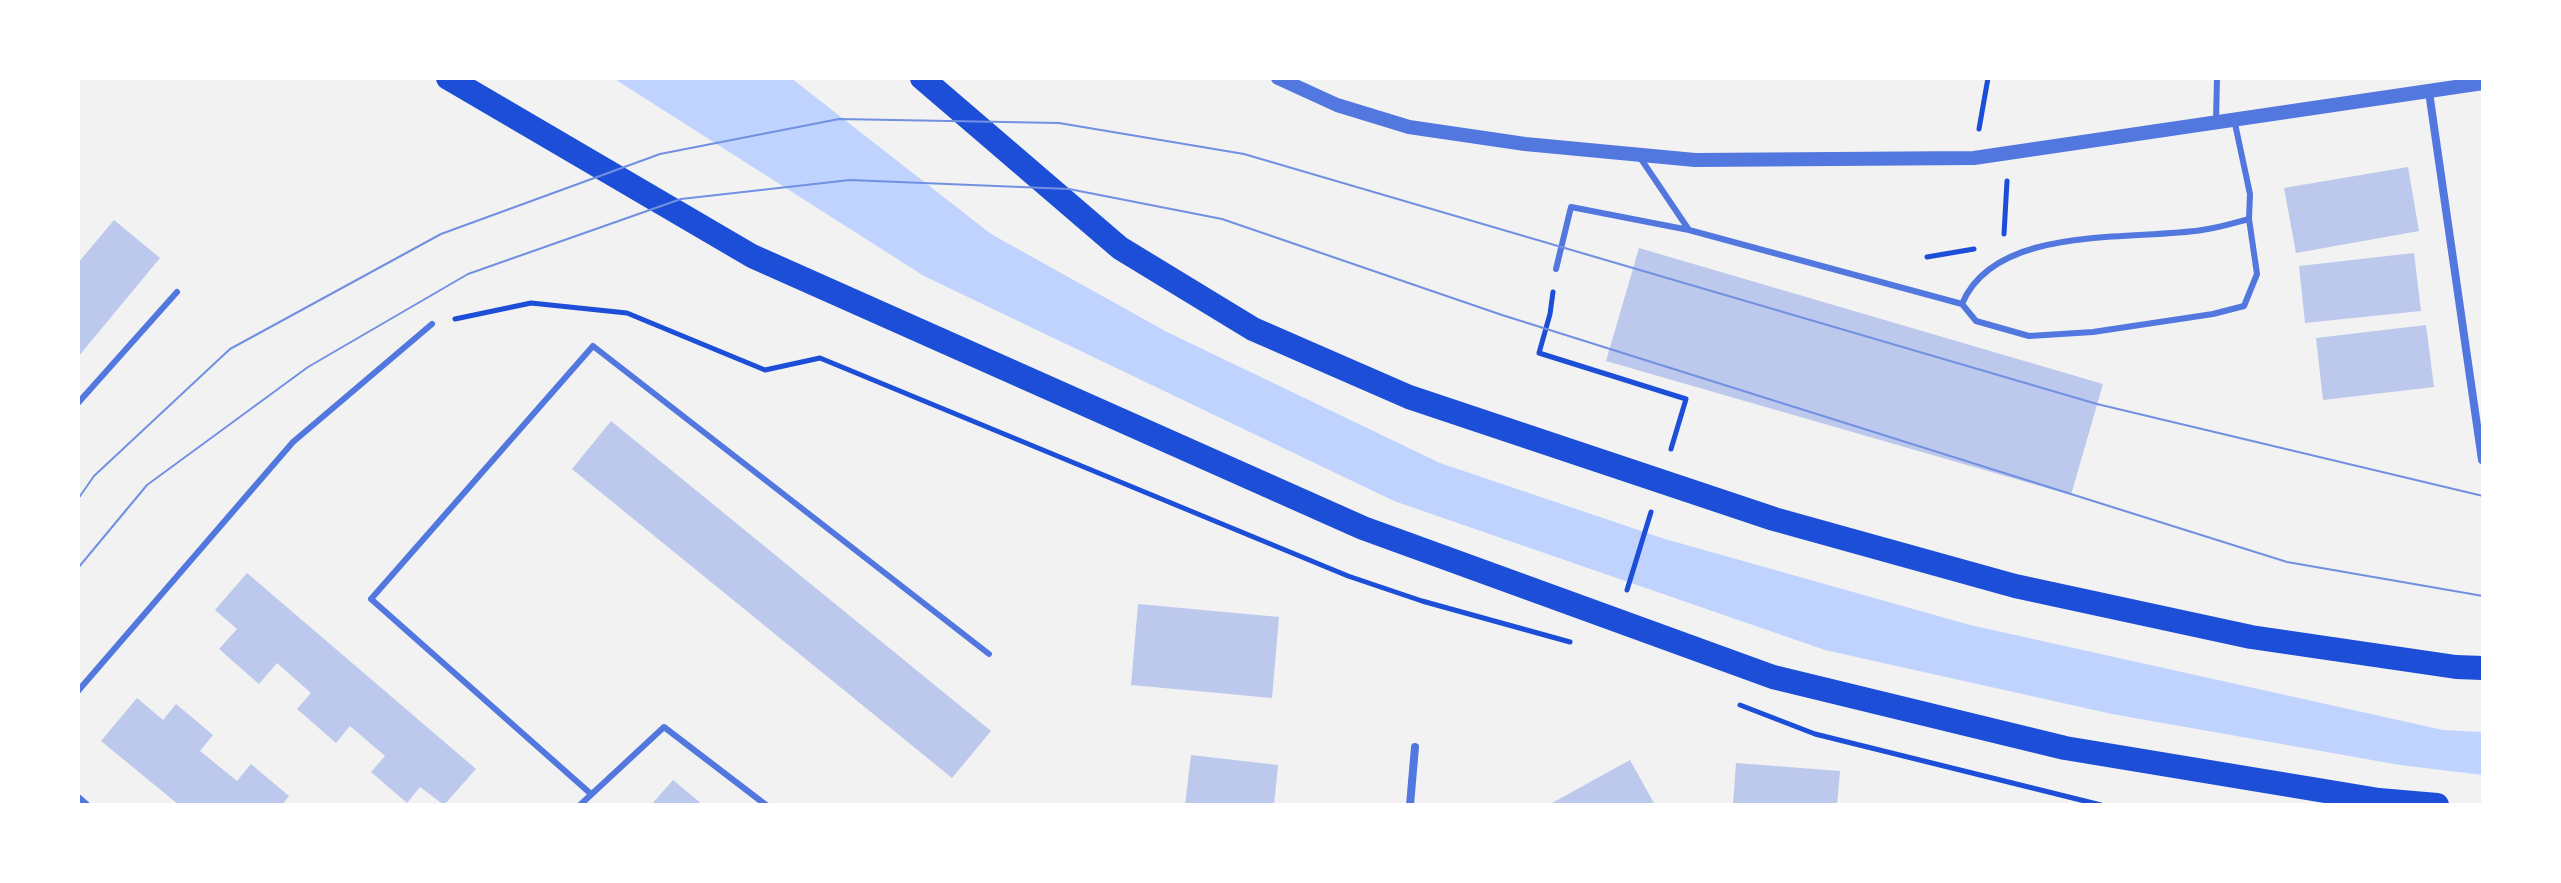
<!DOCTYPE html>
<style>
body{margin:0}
#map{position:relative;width:2561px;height:883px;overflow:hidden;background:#f2f2f2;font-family:"Varela Round",sans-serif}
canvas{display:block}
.frame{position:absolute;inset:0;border:80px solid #fff;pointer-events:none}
</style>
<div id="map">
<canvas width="2561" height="883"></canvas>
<div class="frame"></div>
</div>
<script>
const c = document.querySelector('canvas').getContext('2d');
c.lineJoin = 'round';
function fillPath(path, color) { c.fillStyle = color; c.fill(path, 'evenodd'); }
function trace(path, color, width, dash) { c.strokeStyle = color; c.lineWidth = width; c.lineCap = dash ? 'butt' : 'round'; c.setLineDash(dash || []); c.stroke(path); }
fillPath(new Path2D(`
 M 613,78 L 791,78 L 991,234 L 1167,332 L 1440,463 L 1665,539 L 1970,625 L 2443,730 L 2483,732 L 2483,775 L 2400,765 L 2112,714 L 1825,650 L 1394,501 L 924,276 Z`), '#bfd3fe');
fillPath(new Path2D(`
 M 2408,167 L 2419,231 L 2296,253 L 2284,188 Z
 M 114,220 L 160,258 L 78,357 L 78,263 Z
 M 1639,248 L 2103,384 L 2071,495 L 1606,361 Z
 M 2414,253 L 2421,311 L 2305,323 L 2299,266 Z
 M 2426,325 L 2434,387 L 2323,400 L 2316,338 Z
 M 611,421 L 991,731 L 952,778 L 572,469 Z
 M 247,573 L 476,769 L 444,805 L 420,787 L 407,803 L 371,772 L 385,756 L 350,726 L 336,743 L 297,709 L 311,693 L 277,663 L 259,684 L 219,649 L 237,629 L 215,610 Z
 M 1138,604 L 1279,617 L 1272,698 L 1131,685 Z
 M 137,698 L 163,720 L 176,704 L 213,735 L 200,751 L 237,781 L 251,764 L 289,796 L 282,805 L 179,805 L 101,741 Z
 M 1191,755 L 1278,765 L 1274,805 L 1185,805 Z
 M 1630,760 L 1655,805 L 1553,805 L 1552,803 Z
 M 1736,763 L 1840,771 L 1837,805 L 1733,805 Z
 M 673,780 L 703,805 L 651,805 Z`), '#bdc9ec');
trace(new Path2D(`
 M 1979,129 L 1988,78
 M 2004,234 L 2007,181
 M 1927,257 L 1974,249
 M 1553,292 L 1550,314 L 1539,353 L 1686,399 L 1671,449
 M 455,319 L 531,303 L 627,313 L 765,370 L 820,358 L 1348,576 L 1422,601 L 1570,642
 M 1627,590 L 1651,512
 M 1740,705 L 1815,734 L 2101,805`), '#1d4ed8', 5);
trace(new Path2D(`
 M 2234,119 L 2250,194 L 2249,219 L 2257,274 L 2244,306 L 2213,314 L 2093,332 L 2029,336 L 1976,321 L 1962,304 C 1995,224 2131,241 2202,230 C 2218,228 2234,223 2249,219
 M 2216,121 L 2217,78
 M 1639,156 L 1689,230 L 1962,304
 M 1556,269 L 1571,207 L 1689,230
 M 78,403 L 177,292
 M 78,691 L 293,442 L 432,324
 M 591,794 L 371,599 L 593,346 L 989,654
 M 580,805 L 664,727 L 766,805`), '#5277de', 6);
trace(new Path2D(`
 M 2429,92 L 2482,460
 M 78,798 L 86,805
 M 1410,805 L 1415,747`), '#5277de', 8);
trace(new Path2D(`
 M 1278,78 L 1337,105 L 1409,127 L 1525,144 L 1695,160 L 1974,158 L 2483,83`), '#5277de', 14);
trace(new Path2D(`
 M 448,78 L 752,256 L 1363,528 L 1773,677 L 2065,748 L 2379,800 L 2437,805
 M 922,78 L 1120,248 L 1253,329 L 1409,397 L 1774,519 L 2015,586 L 2251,637 L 2456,667 L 2483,668`), '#1d4ed8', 24);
trace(new Path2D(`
 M 78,499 L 94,476 L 230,349 L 441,234 L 660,154 L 839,119 L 1059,123 L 1244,154 L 2097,404 L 2483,496
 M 78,568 L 147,485 L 308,367 L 468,274 L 681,199 L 850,180 L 1069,189 L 1222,219 L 1502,315 L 2287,562 L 2483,596`), '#7290e2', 2);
</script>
